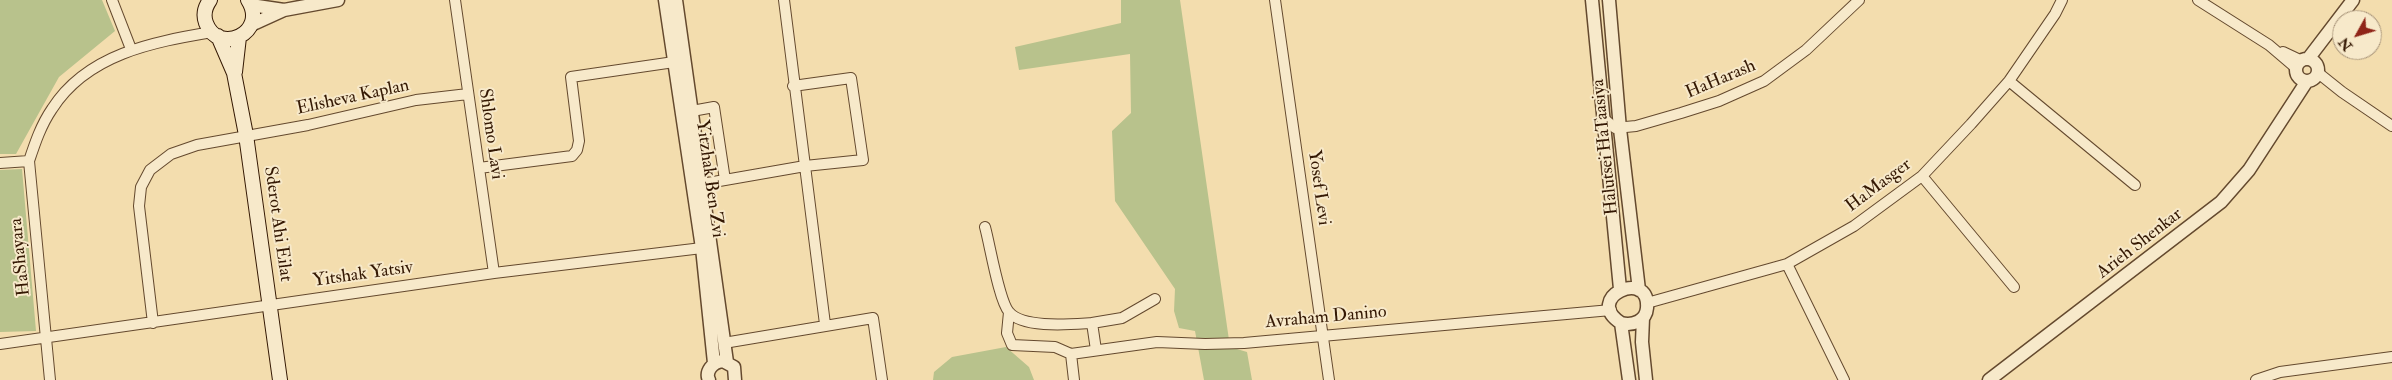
<!DOCTYPE html>
<style>
body{margin:0}
#map{position:relative;width:2392px;height:380px;overflow:hidden;background:#f3ddae;font-family:"IM FELL Double Pica",serif}
canvas{display:block}
.north{position:absolute;left:2332px;top:10px;width:50px;height:50px;box-sizing:border-box;background:#f7e9ca;border:1px solid #a9957a;border-radius:50%;rotate:231deg;font-size:14px;font-weight:700;line-height:20px;text-align:center;color:#341803}
.north::after{content:'';display:block;margin:auto;width:18px;height:22px;background:#8f2418;clip-path:polygon(50% 0,100% 100%,50% 72%,0 100%)}
</style>
<div id="map">
<canvas width="2392" height="380"></canvas>
<div class="north">N</div>
</div>
<script>
const c = document.querySelector('canvas').getContext('2d');
c.lineJoin = 'round';
function fillPath(path, color) { c.fillStyle = color; c.fill(path, 'evenodd'); }
function trace(path, color, width, dash) { c.strokeStyle = color; c.lineWidth = width; c.lineCap = dash ? 'butt' : 'round'; c.setLineDash(dash || []); c.stroke(path); }
function write(font, color, halo, rows, align = 'center') {
  c.font = font + ' "IM FELL Double Pica",serif'; c.lineWidth = 4; c.setLineDash([]); c.textBaseline = 'middle'; c.strokeStyle = halo; c.fillStyle = color; for (const [text, x, y, turn = 0] of rows) {
    c.save(); c.translate(x, y); c.rotate((+turn || 0) * Math.PI / 180); c.textAlign = isNaN(turn) ? turn : align; if (halo) c.strokeText(text, 0, 0); c.fillText(text, 0, 0); c.restore();
  }
}
fillPath(new Path2D(`
 M 0,0 L 102,0 L 115,31 L 59,77 L 16,154 L 0,154 Z
 M 1121,0 L 1180,0 L 1230,347 L 1247,352 L 1252,380 L 1204,380 L 1195,331 L 1179,328 L 1174,311 L 1175,289 L 1115,201 L 1112,131 L 1131,113 L 1130,54 L 1019,70 L 1015,47 L 1121,23 Z
 M 22,169 L 36,331 L 0,332 L 0,170 Z
 M 1006,347 L 1029,367 L 1034,380 L 933,380 L 934,372 L 952,357 Z`), '#b8c28c');
const minor = new Path2D(`
 M 112,0 L 131,49
 M 455,0 L 494,273
 M 784,0 L 825,324
 M 1275,0 L 1329,380
 M 2198,0 L 2269,45 L 2296,68
 M 2283,52 L 2302,61
 M 2317,72 L 2342,92 L 2392,126
 M 2009,81 L 2135,185
 M 692,111 L 714,107 L 725,180
 M 1602,117 L 1615,128 L 1636,126 L 1681,113 L 1719,101 L 1764,81 L 1806,50 L 1859,0
 M 0,163 L 29,161
 M 479,168 L 572,156 L 577,150 L 579,141 L 571,77 L 674,62
 M 1922,176 L 2014,287
 M 702,184 L 805,166 L 863,160 L 851,78 L 793,86
 M 985,227 C 990,245 999,301 1009,312 C 1023,329 1073,324 1092,323 L 1096,350
 M 1787,264 L 1844,380
 M 1647,303 L 1787,264 L 1854,226 L 1922,176 L 1971,124 L 2009,81 L 2055,14 L 2062,0
 M 1009,312 L 1007,333 L 1012,345 L 1055,347 L 1071,354
 M 153,323 L 139,206 L 141,187 L 150,170 L 171,154 L 197,145 L 308,125 L 416,100 L 468,94
 M 1092,323 L 1122,318 L 1155,299
 M 724,343 L 873,318 L 882,380
 M 0,344 L 494,273 L 702,248
 M 50,380 L 29,161 C 35,143 41,125 52,109 C 87,54 153,42 212,32
 M 1074,380 L 1071,354 L 1157,342 L 1205,344 L 1244,343 L 1611,310
 M 2256,380 L 2280,372 L 2392,357`);
const tertiary = new Path2D(`
 M 665,0 L 702,248 L 714,363
 M 676,0 L 727,362
 M 1592,0 L 1620,289
 M 1609,0 L 1620,129 L 1639,290
 M 251,5 L 284,10
 M 251,25 L 284,10 L 338,0
 M 2308,59 L 2353,0
 M2296 70a11 11 0 1 1 22 0a11 11 0 1 1-22 0Z
 M 1643,318 L 1642,342 L 1646,380
 M 1621,323 C 1633,326 1646,321 1647,308 C 1650,267 1582,298 1621,323 L 1629,380
 M 709,380 C 705,372 712,362 723,361 L 734,367 L 735,380
 M 1989,380 L 2221,202 L 2249,170 L 2307,81`);
const secondary = new Path2D(`
 M 210,0 C 205,7 203,15 206,23 C 218,56 269,33 248,0
 M 218,36 L 234,73 L 246,135 L 280,380
 M 235,72 L 239,37`);
trace(minor, '#64492e', 12);
trace(tertiary, '#64492e', 15);
trace(secondary, '#341803', 16);
trace(minor, '#f7e9ca', 10);
trace(tertiary, '#f7e9ca', 12);
trace(secondary, '#f7e9ca', 14);
write('18px', '#341803', '#f7e9ca', [
 ["HaHarash",1721,80,-23],
 ["Elisheva Kaplan",353,98,-12],
 ["Shlomo Lavi",490,134,82],
 ["Halutsei HaTaasiya",1606,147,-96],
 ["Yitzhak Ben Zvi",709,179,82],
 ["HaMasger",1879,186,-37],
 ["Yosef Levi",1318,188,82],
 ["Sderot Ahi Eilat",277,224,82],
 ["Arieh Shenkar",2140,244,-38],
 ["HaShayara",21,257,-96],
 ["Yitshak Yatsiv",363,275,-8],
 ["Avraham Danino",1326,318,-5]
]);
</script>
